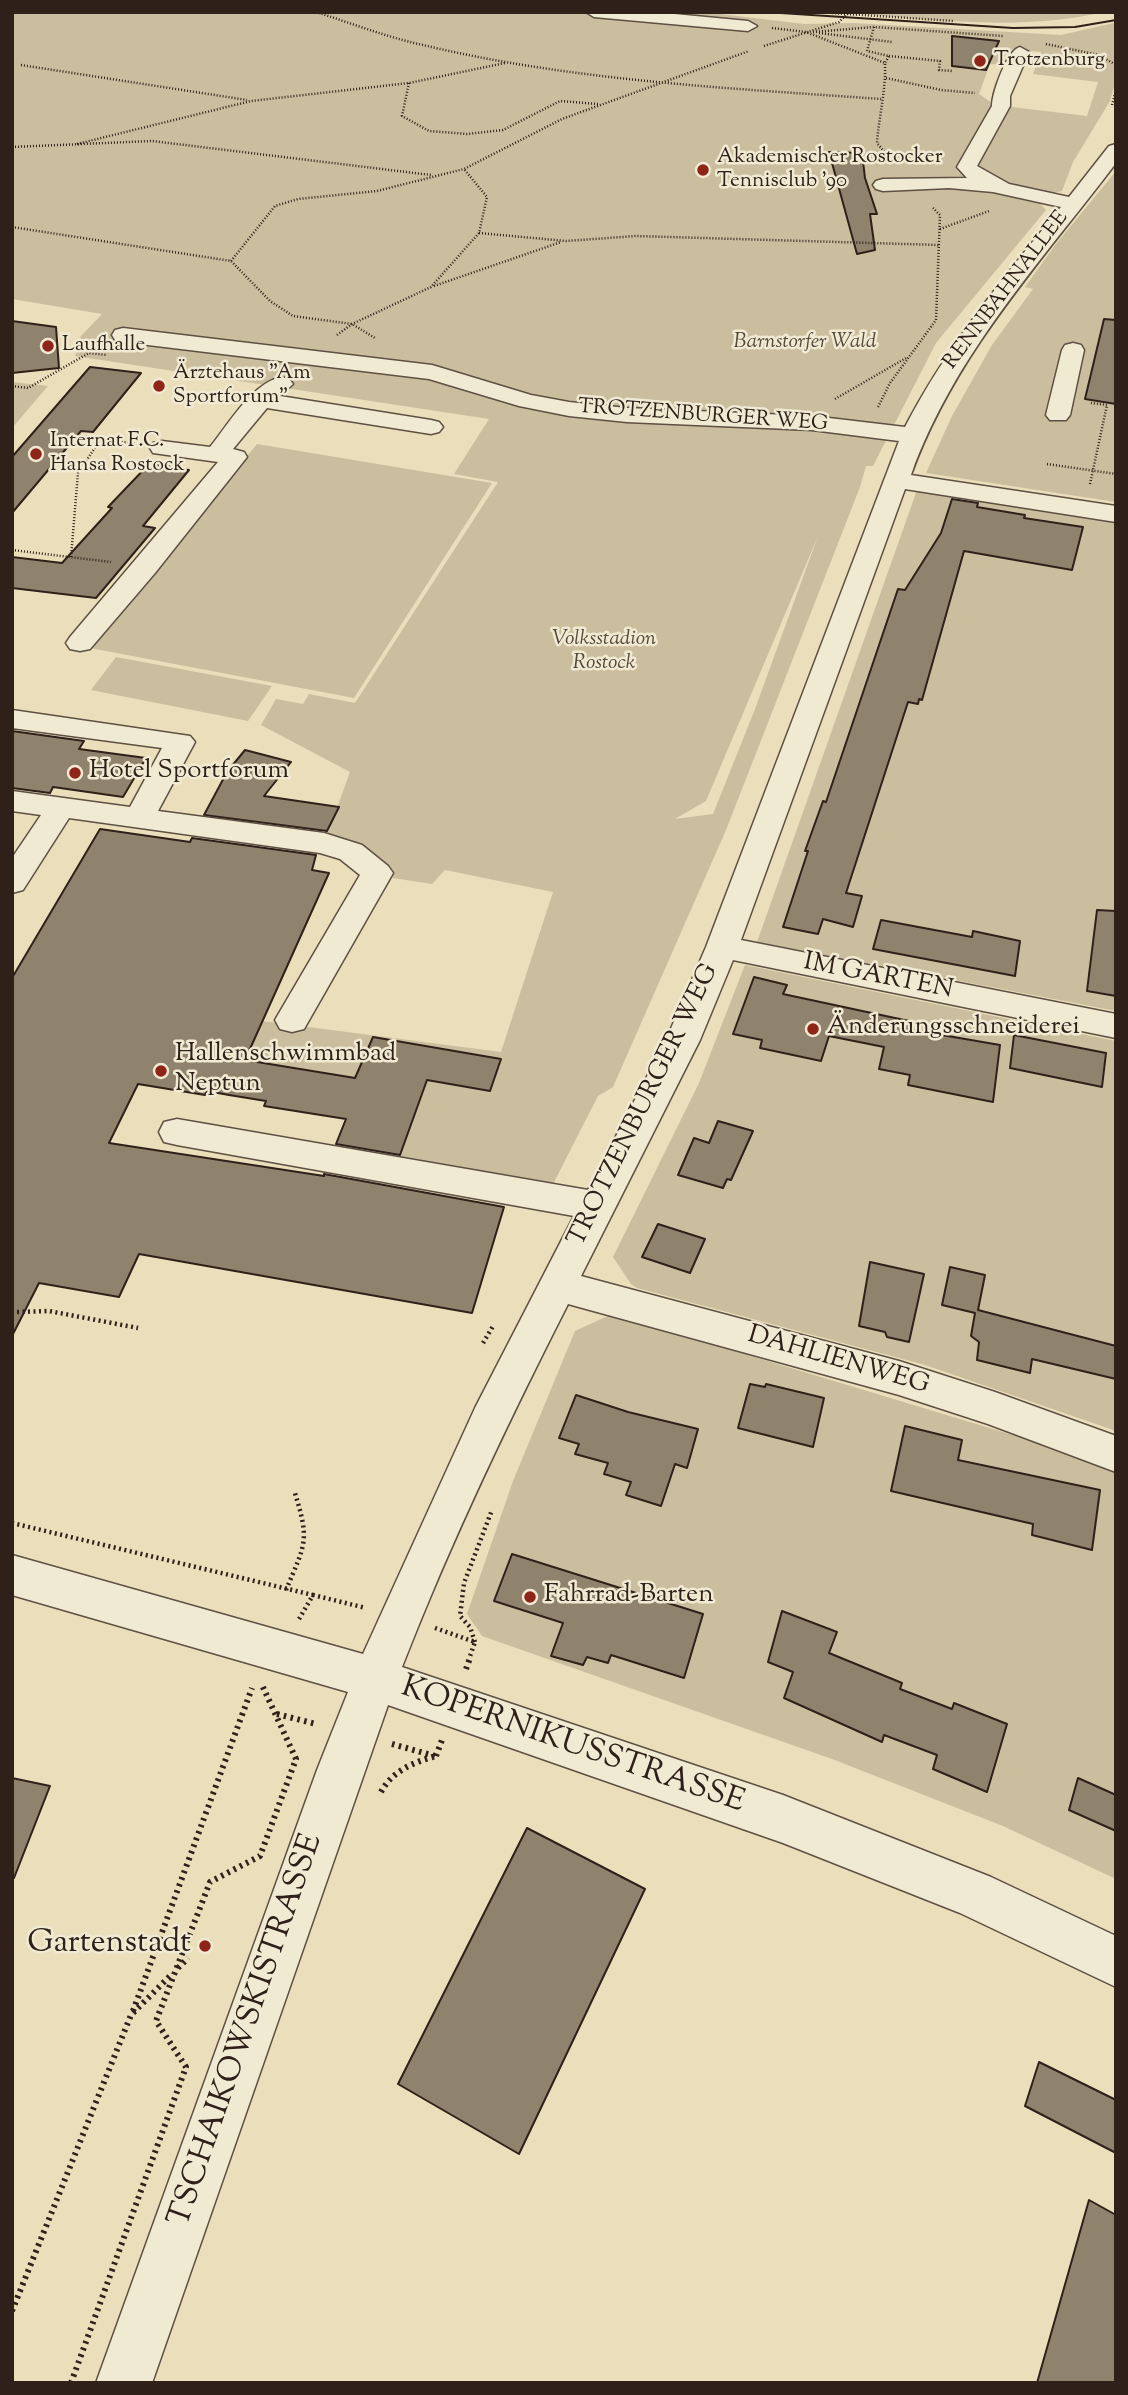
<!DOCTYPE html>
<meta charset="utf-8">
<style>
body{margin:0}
#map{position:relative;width:1128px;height:2395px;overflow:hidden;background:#eadebb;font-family:"Sorts Mill Goudy",serif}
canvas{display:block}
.frame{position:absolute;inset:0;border:14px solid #2f2119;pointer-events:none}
</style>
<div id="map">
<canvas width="1128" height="2395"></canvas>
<div class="frame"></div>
</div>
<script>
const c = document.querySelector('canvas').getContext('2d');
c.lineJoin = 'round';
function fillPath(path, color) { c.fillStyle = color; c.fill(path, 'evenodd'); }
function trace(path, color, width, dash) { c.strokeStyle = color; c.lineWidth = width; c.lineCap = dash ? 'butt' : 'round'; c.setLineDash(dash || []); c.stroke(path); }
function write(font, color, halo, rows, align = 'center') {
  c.font = font + ' "Sorts Mill Goudy",serif'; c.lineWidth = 5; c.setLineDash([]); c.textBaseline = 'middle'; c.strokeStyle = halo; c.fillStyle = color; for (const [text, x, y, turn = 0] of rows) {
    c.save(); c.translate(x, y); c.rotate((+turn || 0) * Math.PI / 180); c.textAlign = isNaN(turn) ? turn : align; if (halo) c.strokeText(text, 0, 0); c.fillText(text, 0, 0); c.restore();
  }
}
fillPath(new Path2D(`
 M 12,12 L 704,12 L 804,24 L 854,23 L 1061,35 L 1114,23 L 1116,80 L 1110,101 L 1073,162 L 1062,191 L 1034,197 L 1046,210 L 936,343 L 873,466 L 866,466 L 860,487 L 726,830 L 613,1087 L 598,1096 L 551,1188 L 333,1154 L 336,1143 L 418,1104 L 245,1060 L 262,1021 L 501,1052 L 553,892 L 445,870 L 432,884 L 393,878 L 376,858 L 327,835 L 350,772 L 261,725 L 276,699 L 303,704 L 309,694 L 355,703 L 498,482 L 454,474 L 489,419 L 75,356 L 81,336 L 102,314 L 12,299 ZM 1012,49 L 1041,52 L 1033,74 L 1098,82 L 1087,116 L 995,105 L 979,94 L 990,64 L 1006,65 ZM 818,536 L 755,709 L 713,814 L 675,819 L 706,801 Z
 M 840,12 L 1103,12 C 1023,32 923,19 840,12 Z
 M 1116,171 L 1116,502 L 926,473 L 952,416 L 992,345 L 1033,289 L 1025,287 L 1056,244 Z
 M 12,382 L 48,386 L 12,428 Z
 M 257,444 L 492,483 L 354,698 L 90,648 Z
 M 917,490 L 1116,521 L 1116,1011 L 757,942 Z
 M 116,657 L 272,686 L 248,721 L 91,690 Z
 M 745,965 L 1116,1041 L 1116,1431 L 925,1365 L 637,1288 L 631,1284 L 613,1257 L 699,1083 Z
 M 612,1314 L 1056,1448 L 1116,1473 L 1116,1879 L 1003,1826 L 832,1759 L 482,1636 L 467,1614 L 513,1481 L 575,1331 Z`), '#cabe9f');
const building = new Path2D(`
 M 952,36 L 999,41 L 986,70 L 952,66 Z
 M 829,152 L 862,153 L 865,178 L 877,214 L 870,214 L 875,250 L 857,254 Z
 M 1104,319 L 1116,320 L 1116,404 L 1085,399 Z
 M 12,321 L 56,327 L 59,368 L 12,373 Z
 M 90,367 L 141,373 L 93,432 L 81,431 L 12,513 L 12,457 Z
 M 150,463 L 189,470 L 143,526 L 155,528 L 96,598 L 12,588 L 12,557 L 62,563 L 112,508 L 108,507 Z
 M 952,499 L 978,503 L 977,507 L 1025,515 L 1024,518 L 1083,527 L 1072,570 L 964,551 L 922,700 L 919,699 L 918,704 L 908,702 L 846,893 L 862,896 L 853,927 L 823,919 L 818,934 L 783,927 L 808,851 L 805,851 L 823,801 L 826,802 L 898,589 L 905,590 L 941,533 Z
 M 12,731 L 84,741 L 79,749 L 146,758 L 123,797 L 53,787 L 50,793 L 12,788 Z
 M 245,750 L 291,762 L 264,796 L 339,807 L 327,831 L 204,815 L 227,772 Z
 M 100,829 L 190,842 L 192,838 L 316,855 L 312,870 L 329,873 L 245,1060 L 355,1078 L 373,1037 L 501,1059 L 490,1091 L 427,1080 L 400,1155 L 336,1144 L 346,1119 L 264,1106 L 266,1101 L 229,1095 L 207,1091 L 205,1095 L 138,1084 L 109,1143 L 324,1176 L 324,1174 L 504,1207 L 472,1313 L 139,1254 L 119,1297 L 39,1283 L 12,1336 L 12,978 Z
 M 1097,910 L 1116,911 L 1116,996 L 1087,991 Z
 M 881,920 L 972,937 L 973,931 L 1020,941 L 1015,976 L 873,949 Z
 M 754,977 L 787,985 L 783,994 L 909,1021 L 907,1029 L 1000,1045 L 993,1102 L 908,1085 L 910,1075 L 879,1069 L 884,1047 L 829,1036 L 821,1061 L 760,1048 L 762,1040 L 733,1034 Z
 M 1014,1035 L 1106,1053 L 1102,1087 L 1010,1068 Z
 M 718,1121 L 753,1131 L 731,1180 L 727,1179 L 723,1188 L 678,1175 L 694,1138 L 709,1143 Z
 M 658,1224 L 705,1239 L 690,1273 L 642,1257 Z
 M 870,1262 L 924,1274 L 909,1342 L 887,1337 L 885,1332 L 859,1326 Z
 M 950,1267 L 985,1275 L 978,1310 L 1116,1346 L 1116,1379 L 1032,1359 L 1030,1373 L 977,1360 L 979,1342 L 971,1336 L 975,1313 L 942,1305 Z
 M 750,1384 L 765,1387 L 766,1384 L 824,1398 L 813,1447 L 738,1428 Z
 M 576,1395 L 628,1412 L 698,1429 L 687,1468 L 675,1464 L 661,1506 L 626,1495 L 631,1482 L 604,1474 L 608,1463 L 575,1454 L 579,1444 L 559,1438 Z
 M 905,1426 L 962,1440 L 958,1460 L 1100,1490 L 1092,1550 L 1032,1535 L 1033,1524 L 891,1491 Z
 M 512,1554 L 703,1614 L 684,1678 L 611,1655 L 608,1663 L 587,1657 L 583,1665 L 551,1656 L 563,1623 L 494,1601 Z
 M 782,1611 L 837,1632 L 829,1653 L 902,1683 L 900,1689 L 952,1709 L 954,1703 L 1007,1724 L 987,1792 L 933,1769 L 937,1755 L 884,1735 L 882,1742 L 784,1698 L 793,1672 L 768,1662 Z
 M 12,1778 L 50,1786 L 14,1878 L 12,1877 Z
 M 1078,1778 L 1116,1795 L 1116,1831 L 1069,1810 Z
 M 527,1828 L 645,1889 L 519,2154 L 398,2084 Z
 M 1039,2062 L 1116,2100 L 1116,2153 L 1025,2106 Z
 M 1089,2200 L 1116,2215 L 1116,2383 L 1037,2383 Z`);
fillPath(building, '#90836d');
trace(building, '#2f2119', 2);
const minor = new Path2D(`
 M 586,12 L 653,12 L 748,21 L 757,26 L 748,31 L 594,17 Z
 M 1020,47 L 1029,52 L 1010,96 L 1010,106 L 977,166 L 1009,184 L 1069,197 L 1109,146 L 1116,144 L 1116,163 C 1040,263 954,355 911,475 L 1116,506 L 1116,522 L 905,489 L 741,940 L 1116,1014 L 1116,1038 L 733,960 L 700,1040 L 581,1276 L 899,1361 L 995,1392 L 1116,1436 L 1116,1472 L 988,1424 L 899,1395 L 568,1304 C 508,1422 450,1543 402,1667 L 783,1795 L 991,1877 L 1116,1936 L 1116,1987 L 960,1913 L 783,1843 L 388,1705 L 152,2383 L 96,2383 L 317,1770 L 348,1692 L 12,1595 L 12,1555 L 363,1654 L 475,1408 L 574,1216 L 177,1145 L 164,1142 L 159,1132 L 164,1122 L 177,1119 L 588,1190 L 666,1040 L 706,947 L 899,441 L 812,430 L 627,422 L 569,416 L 519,406 L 429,379 L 123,342 L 115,340 L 112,335 L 115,330 L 123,328 L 432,365 L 531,395 L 569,402 L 627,408 L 812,416 L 905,427 C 947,346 1004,277 1061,207 L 993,192 L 949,188 L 883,191 L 876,189 L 873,185 L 876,181 L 883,179 L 967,178 L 957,167 L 992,106 C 992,93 1007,50 1020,47 Z
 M 1073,343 L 1081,345 L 1084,350 L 1070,415 L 1066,420 L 1050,420 L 1046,415 L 1062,350 L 1065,345 Z
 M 281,377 L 289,379 L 293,384 L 280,396 L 431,420 L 439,422 L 443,427 L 439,432 L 431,434 L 267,408 L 233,449 L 244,452 L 247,457 L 155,573 L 90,649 L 80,651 L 70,649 L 66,643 L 70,637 L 218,462 L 153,453 L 150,448 L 153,443 L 162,441 L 210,447 C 229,424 251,384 281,377 Z
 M 12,710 L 190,736 L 195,742 L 158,811 L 324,833 L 362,845 L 388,866 L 393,873 L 304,1029 L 292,1032 L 280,1029 L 275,1020 L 360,875 L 340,859 L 320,853 L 69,818 L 23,890 L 12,893 L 12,858 L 41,815 L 12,811 L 12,791 L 130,807 L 162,748 L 12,728 Z`);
trace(minor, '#5e5042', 3);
trace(new Path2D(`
 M 316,12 C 351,23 386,37 423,45 C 573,81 728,88 881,99
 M 832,13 L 953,21
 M 874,27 L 867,51 L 889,56 L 885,63
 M 772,28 L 806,32 L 885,63 C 886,90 879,116 877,143 L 891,160
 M 813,32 L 874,27 L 1003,36
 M 819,33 L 892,42
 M 1046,44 L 1099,55 L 1116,65
 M 764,46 L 839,22 L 849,12
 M 889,56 L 940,61 L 939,70 L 953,71
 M 21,65 L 247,100
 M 886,78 L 941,90 L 975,93
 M 409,83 L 402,116 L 429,131 L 467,134 L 503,130 L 560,101 L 598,104
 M 1112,105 L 1116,90
 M 77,144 L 251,101 L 409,83 L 505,63
 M 12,147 L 152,141 L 431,175
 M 12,227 L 231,261 L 270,301 L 293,316 L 352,324 L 375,338
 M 940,229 L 989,211
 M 479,233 L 566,241 L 636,236 L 939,245
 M 231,261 L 275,206 L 298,199 L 377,191 L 464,169 L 562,119 L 749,51
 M 434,286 L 561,242
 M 337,335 L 352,324 L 431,287 L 479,233 L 487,197 L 464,169
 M 12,386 L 28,388 L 89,353 L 107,355
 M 835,399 L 906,358
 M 878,407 L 890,383 L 936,320 L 940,215 L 933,208
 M 74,435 L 136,444
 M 1047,464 L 1116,474
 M 1090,484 L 1107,405 L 1091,403
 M 12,550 L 111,562
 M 71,557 L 78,473 L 101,439`), '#2f2119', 2.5, [1, 2]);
trace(new Path2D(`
 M 17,1312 L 49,1311 L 138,1328
 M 483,1343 L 493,1326
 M 12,1523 L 313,1595
 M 286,1590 C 306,1542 310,1541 294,1490
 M 299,1619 L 313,1595 L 366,1608
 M 435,1628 L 475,1642 L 469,1659
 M 475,1642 L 470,1627 L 460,1616 L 464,1583 L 492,1510`), '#2f2119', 4.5, [2, 3.5]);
trace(new Path2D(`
 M 466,1669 L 470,1658
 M 277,1714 L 316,1724
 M 392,1744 L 435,1756
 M 436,1756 L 442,1740
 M 381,1792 C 392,1771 414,1762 436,1756
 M 178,1968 L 188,1958
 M 133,2011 L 252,1688
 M 12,2311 L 131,2015 L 172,1974
 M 71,2383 L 186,2067 L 156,2021 L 210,1882 L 260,1856 L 296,1759 L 262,1685`), '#2f2119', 6, [2.5, 4.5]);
fillPath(minor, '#f1ead3');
trace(new Path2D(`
 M 765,12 L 1013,28 L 1075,27 L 1116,20`), '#2f2119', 2);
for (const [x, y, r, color] of [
 [980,61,7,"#8f2418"],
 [703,170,7,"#8f2418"],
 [48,346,7,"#8f2418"],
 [159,386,7,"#8f2418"],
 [36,454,7,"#8f2418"],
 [75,773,7,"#8f2418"],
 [813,1029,7,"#8f2418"],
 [161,1071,7,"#8f2418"],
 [530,1597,7,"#8f2418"],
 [205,1946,7,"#8f2418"]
]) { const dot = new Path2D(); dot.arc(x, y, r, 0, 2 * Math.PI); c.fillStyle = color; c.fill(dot); trace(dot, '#f1ead3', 2.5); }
write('21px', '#2f2119', '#f1ead3', [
 ["Trotzenburg",994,61],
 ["Akademischer Rostocker",717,158],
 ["Tennisclub '90",717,182],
 ["Laufhalle",62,346],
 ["Ärztehaus \"Am",173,374],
 ["Sportforum\"",173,398],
 ["Internat F.C.",50,442],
 ["Hansa Rostock",50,466]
], 'left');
write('21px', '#2f2119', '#f1ead3', [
 ["RENNBAHNALLEE",1007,291,-53],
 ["TROTZENBURGER WEG",703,417,4]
]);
write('italic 21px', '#56483a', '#f1ead3', [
 ["Barnstorfer Wald",805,343],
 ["Volksstadion",604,640],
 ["Rostock",604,664]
]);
write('26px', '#2f2119', '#f1ead3', [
 ["Hotel Sportforum",89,773],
 ["Änderungsschneiderei",827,1029],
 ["Hallenschwimmbad",175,1056],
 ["Neptun",175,1086],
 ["Fahrrad-Barten",544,1597]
], 'left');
write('26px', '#2f2119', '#f1ead3', [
 ["IM GARTEN",878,978,11],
 ["TROTZENBURGER WEG",645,1106,-64],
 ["DAHLIENWEG",838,1362,16]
]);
write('32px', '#2f2119', '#f1ead3', [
 ["KOPERNIKUSSTRASSE",572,1747,19],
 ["TSCHAIKOWSKISTRASSE",248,2031,-71]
]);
write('32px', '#2f2119', '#f1ead3', [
 ["Gartenstadt",191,1946]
], 'right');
</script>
